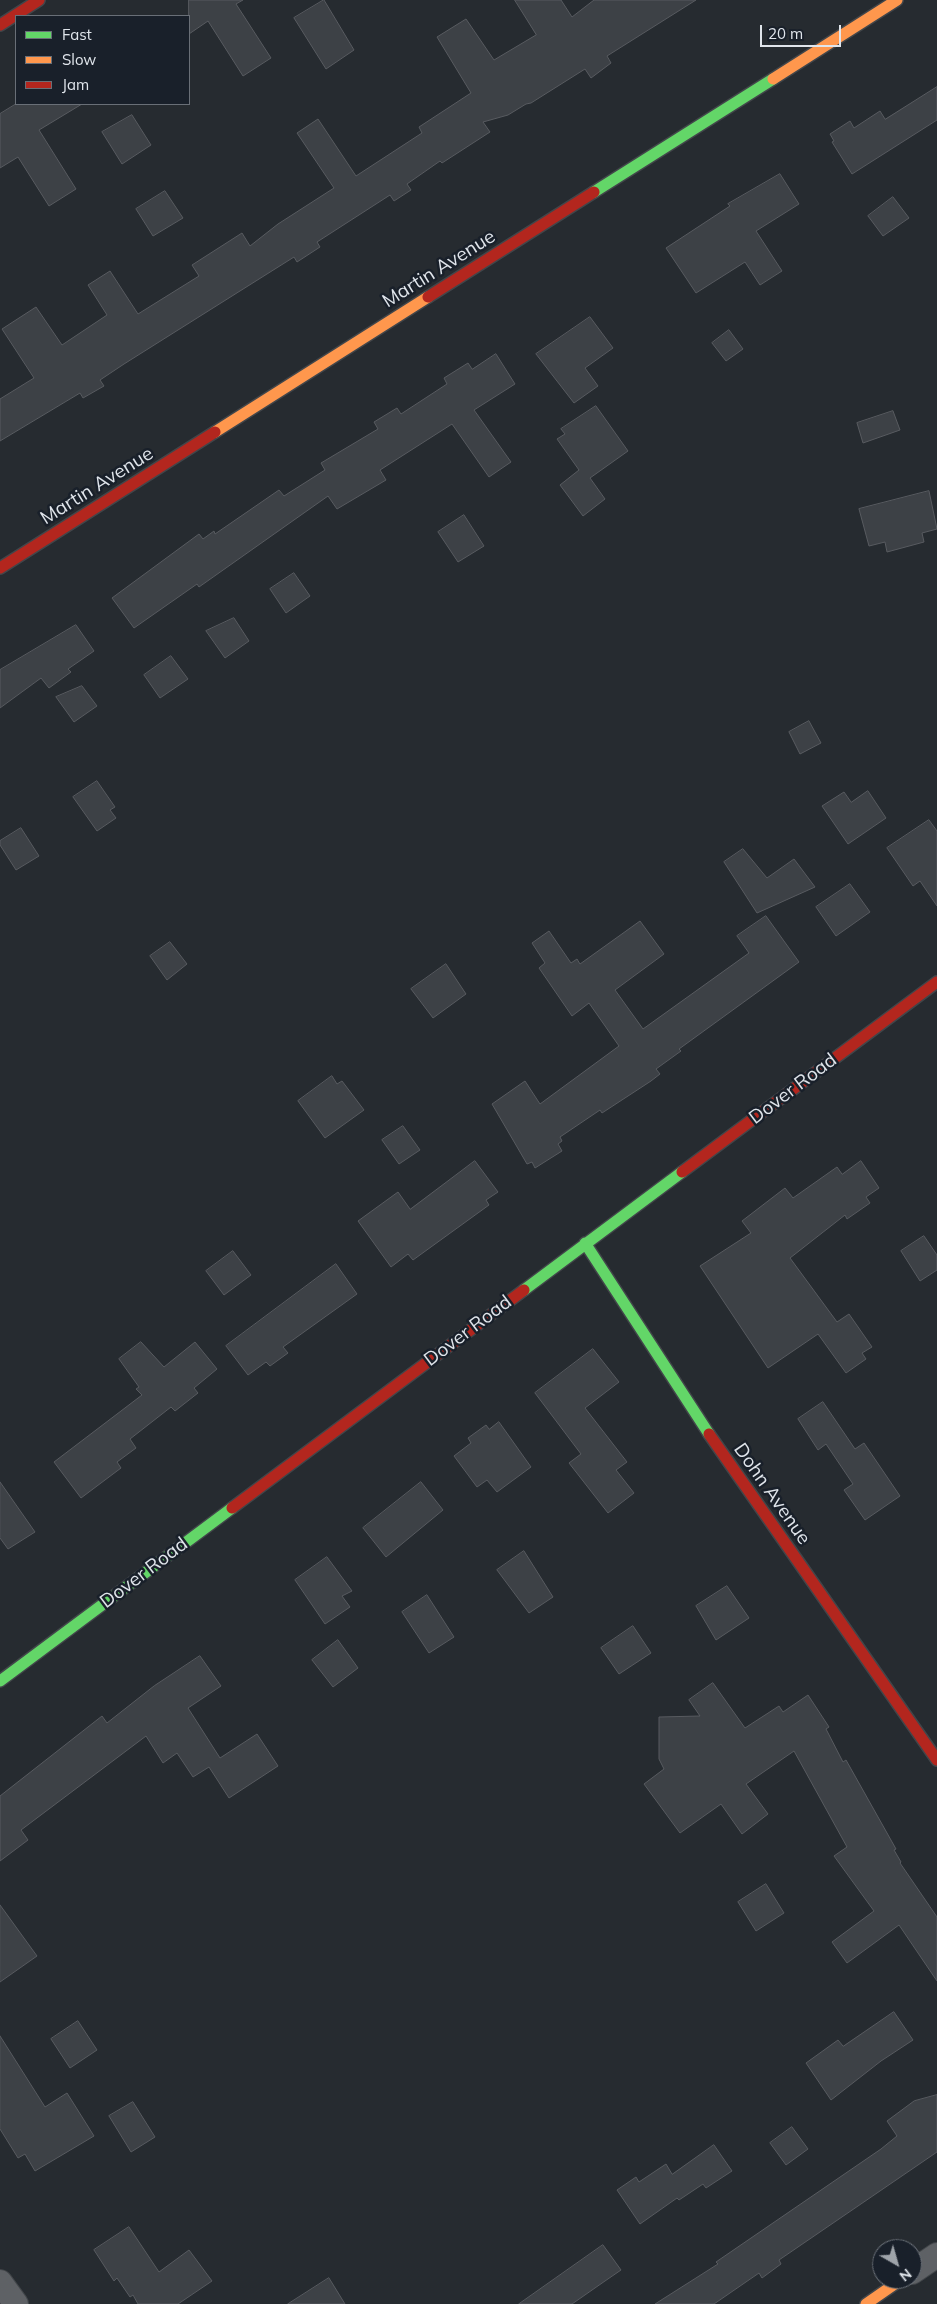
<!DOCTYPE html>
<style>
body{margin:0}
#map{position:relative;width:937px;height:2304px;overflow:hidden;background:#262b30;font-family:Mulish,sans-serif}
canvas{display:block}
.legend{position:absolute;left:15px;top:15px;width:175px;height:90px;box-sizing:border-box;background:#19202a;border:1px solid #696f77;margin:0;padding:6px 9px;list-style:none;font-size:15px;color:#e0e5eb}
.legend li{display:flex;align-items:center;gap:10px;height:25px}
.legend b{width:25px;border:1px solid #696f77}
.north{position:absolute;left:872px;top:2239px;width:50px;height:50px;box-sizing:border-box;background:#19202a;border:1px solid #696f77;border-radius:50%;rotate:142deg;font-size:14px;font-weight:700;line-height:20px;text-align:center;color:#e0e5eb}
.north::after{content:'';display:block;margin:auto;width:18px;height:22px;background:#9fa4aa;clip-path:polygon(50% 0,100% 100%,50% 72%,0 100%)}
.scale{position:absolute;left:760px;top:25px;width:81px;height:22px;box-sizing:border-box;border:2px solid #e0e5eb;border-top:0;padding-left:6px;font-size:15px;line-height:18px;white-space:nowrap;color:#e0e5eb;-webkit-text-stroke:4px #19202a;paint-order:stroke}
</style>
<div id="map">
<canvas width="937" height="2304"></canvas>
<ul class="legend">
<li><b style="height:6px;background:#63d668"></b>Fast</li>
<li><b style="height:6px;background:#ff974d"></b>Slow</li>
<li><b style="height:6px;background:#b3261e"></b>Jam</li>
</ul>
<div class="north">N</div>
<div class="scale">20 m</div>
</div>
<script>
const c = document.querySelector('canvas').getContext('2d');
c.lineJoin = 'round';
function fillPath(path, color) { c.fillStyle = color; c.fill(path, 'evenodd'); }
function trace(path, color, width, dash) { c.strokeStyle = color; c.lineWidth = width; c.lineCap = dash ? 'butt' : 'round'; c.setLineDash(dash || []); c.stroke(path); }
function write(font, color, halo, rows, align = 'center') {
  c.font = font + ' Mulish,sans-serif'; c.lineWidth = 5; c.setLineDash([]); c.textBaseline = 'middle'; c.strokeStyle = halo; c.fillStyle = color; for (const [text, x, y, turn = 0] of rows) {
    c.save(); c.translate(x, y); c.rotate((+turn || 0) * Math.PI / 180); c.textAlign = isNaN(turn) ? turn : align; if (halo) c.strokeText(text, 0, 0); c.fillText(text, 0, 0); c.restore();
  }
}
const building = new Path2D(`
 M 189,0 L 243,0 L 236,4 L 271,58 L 243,76 L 208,21 L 189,34 Z
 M 324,0 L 354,50 L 326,69 L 294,18 Z
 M 515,0 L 561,0 L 572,17 L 594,0 L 696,0 L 607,56 L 611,63 L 591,78 L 585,69 L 531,103 L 526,104 L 508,115 L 483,122 L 490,132 L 442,163 L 440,161 L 407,184 L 411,190 L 394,201 L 390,195 L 317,242 L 320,247 L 297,262 L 294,257 L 124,364 L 100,380 L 104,386 L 83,398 L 80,393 L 0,441 L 0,399 L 34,378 L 2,329 L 36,307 L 62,345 L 107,315 L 88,285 L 110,271 L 138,314 L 199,276 L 192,265 L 242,233 L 250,246 L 278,224 L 334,188 L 297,133 L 318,119 L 356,176 L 422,133 L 419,127 L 471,93 L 437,37 L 466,19 L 494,60 L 536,35 Z
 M 937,87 L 937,120 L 852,174 L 832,142 L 834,141 L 830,134 L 850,121 L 854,128 L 880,111 L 885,119 Z
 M 16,104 L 82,104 L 39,130 L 76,189 L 49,206 L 18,157 L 0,168 L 0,114 Z
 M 132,115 L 151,145 L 122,164 L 102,132 Z
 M 780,174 L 799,204 L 756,231 L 782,271 L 760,285 L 745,262 L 696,293 L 666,248 L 730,206 L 728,204 Z
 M 165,191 L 183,218 L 153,236 L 136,209 Z
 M 893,197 L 909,218 L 883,236 L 868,216 Z
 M 590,317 L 613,348 L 585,368 L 598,386 L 574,403 L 536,354 Z
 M 729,330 L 743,349 L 726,361 L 712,343 Z
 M 496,354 L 515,384 L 474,410 L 511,462 L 489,477 L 452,424 L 380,470 L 386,480 L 337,509 L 328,496 L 199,587 L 197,584 L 134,628 L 112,598 L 199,534 L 203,539 L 214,531 L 215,534 L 279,490 L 284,496 L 325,470 L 321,463 L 378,429 L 374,422 L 397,408 L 401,414 L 447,384 L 444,378 L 468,363 L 472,369 Z
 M 596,406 L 628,451 L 590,478 L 605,499 L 583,516 L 560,485 L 579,470 L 557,439 L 565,434 L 561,429 Z
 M 893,411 L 900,430 L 863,443 L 857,423 Z
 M 929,491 L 937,529 L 922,533 L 924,542 L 887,552 L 885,542 L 869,546 L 859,509 Z
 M 464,515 L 484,546 L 458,562 L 438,532 Z
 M 294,573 L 310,596 L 286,613 L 270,589 Z
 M 234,618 L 249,641 L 225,658 L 206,631 Z
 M 76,625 L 94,651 L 68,669 L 71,672 L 49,688 L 41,678 L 0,708 L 0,670 Z
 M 171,656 L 188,679 L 160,698 L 144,675 Z
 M 82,686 L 97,706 L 74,722 L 56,697 Z
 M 809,721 L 821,743 L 800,754 L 789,732 Z
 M 97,781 L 115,807 L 110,810 L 116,818 L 97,831 L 73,797 Z
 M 868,791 L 886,818 L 848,844 L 822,806 L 844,792 L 851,802 Z
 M 929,820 L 937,831 L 937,906 L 920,881 L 913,886 L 887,848 Z
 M 21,828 L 39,856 L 16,870 L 0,845 L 0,841 Z
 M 743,849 L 767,878 L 794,859 L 815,887 L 757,913 L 724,862 Z
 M 850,884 L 870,912 L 836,936 L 816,907 Z
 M 766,916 L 799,962 L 679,1049 L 681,1051 L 656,1069 L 660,1074 L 651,1081 L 602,1113 L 600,1110 L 560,1137 L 562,1141 L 558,1144 L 562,1151 L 535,1168 L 532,1162 L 527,1164 L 492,1104 L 525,1081 L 540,1104 L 619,1046 L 589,1003 L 572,1016 L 539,968 L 545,963 L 532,943 L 549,931 L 571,963 L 577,959 L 580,964 L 640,921 L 664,954 L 615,990 L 643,1029 L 749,953 L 737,936 Z
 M 170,942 L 187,964 L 167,980 L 150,956 Z
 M 446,964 L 466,994 L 433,1018 L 411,989 Z
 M 332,1076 L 337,1084 L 342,1081 L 364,1110 L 325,1138 L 298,1101 Z
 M 403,1126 L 420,1150 L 399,1164 L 382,1140 Z
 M 475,1161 L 498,1192 L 486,1200 L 489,1205 L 413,1260 L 408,1254 L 391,1267 L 358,1221 L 398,1192 L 410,1209 Z
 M 861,1161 L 879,1188 L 866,1197 L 870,1203 L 847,1219 L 845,1215 L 790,1258 L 837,1322 L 849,1314 L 872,1347 L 862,1353 L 866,1359 L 846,1373 L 818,1334 L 768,1368 L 700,1266 L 751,1233 L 742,1221 L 785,1188 L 793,1198 L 837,1167 L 842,1174 Z
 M 924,1236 L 937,1255 L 937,1270 L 920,1281 L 901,1251 Z
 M 233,1251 L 251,1275 L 224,1295 L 206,1271 Z
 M 336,1264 L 357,1294 L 283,1347 L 288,1353 L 270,1366 L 266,1362 L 248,1375 L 226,1346 Z
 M 141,1342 L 164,1367 L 195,1342 L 217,1369 L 194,1388 L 198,1393 L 175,1411 L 171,1407 L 130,1439 L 136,1448 L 117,1462 L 121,1468 L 81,1498 L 54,1462 L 142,1395 L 136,1389 L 139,1387 L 119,1359 Z
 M 593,1349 L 619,1382 L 585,1408 L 627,1462 L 616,1470 L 634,1493 L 608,1513 L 569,1463 L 581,1454 L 535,1393 Z
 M 823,1402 L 855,1449 L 864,1443 L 900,1496 L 865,1520 L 844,1490 L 853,1484 L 826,1444 L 818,1450 L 798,1419 Z
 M 499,1422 L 531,1467 L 497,1492 L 487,1480 L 477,1487 L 454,1456 L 471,1443 L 468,1438 L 486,1425 L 489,1429 Z
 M 0,1482 L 35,1532 L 8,1549 L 0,1538 Z
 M 421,1482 L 443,1510 L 386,1557 L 363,1528 Z
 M 524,1551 L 553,1597 L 529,1613 L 497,1570 Z
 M 327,1557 L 352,1591 L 342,1596 L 350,1607 L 325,1624 L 295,1580 Z
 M 727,1586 L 749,1618 L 716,1640 L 696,1606 Z
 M 427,1595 L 454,1637 L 429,1653 L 402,1612 Z
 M 633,1626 L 651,1653 L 619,1674 L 601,1648 Z
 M 338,1640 L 358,1668 L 333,1687 L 312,1660 Z
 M 200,1656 L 221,1686 L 188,1708 L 220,1758 L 257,1734 L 278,1766 L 229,1798 L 209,1767 L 193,1777 L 177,1753 L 163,1763 L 146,1736 L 21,1830 L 28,1840 L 0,1861 L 0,1796 L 102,1716 L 107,1723 L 154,1686 Z
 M 713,1683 L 745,1728 L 779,1706 L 783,1712 L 808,1695 L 829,1727 L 826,1729 L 843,1762 L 846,1760 L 896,1849 L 894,1850 L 901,1862 L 900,1863 L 937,1917 L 937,1981 L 899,1925 L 847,1963 L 832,1942 L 874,1911 L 834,1856 L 847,1847 L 794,1751 L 746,1784 L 768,1814 L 742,1834 L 721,1804 L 680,1833 L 644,1784 L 664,1769 L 659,1759 L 659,1717 L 700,1716 L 689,1700 Z
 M 766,1884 L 784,1913 L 756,1931 L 738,1902 Z
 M 0,1905 L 37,1956 L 0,1982 Z
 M 894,2012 L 913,2040 L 881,2061 L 831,2100 L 806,2063 L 838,2040 L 843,2046 Z
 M 78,2021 L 97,2050 L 70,2068 L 51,2039 Z
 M 0,2036 L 45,2107 L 67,2093 L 94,2136 L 35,2171 L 25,2154 L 18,2158 L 0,2129 Z
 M 937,2095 L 937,2152 L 779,2260 L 781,2264 L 762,2278 L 759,2273 L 714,2304 L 655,2304 L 718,2264 L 716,2262 L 881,2149 L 897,2136 L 887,2121 L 914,2101 Z
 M 133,2102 L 155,2137 L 131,2152 L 109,2116 Z
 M 792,2127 L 808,2149 L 786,2165 L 770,2143 Z
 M 714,2145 L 732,2171 L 706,2188 L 703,2184 L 679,2200 L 677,2198 L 640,2224 L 617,2190 L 636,2177 L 639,2182 L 666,2164 L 672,2174 Z
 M 129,2227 L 159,2272 L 189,2250 L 212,2281 L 178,2304 L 138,2304 L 133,2295 L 130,2297 L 117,2278 L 114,2281 L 94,2250 Z
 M 603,2245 L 621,2270 L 605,2281 L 572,2304 L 519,2304 Z
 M 329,2278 L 345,2304 L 288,2304 Z`);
fillPath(building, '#3d4146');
trace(building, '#585b60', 1);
const street = new Path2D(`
 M 912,2272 L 937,2255
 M 0,2282 L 16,2304`);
const fast = new Path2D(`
 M 594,192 L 773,79
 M 585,1243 L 709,1434
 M 524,1290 L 682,1172
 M 0,1681 L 232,1508`);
const slow = new Path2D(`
 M 773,79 L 897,0
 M 215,432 L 428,297
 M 866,2304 L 902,2279`);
const jam = new Path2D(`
 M 0,25 L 39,0
 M 428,297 L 594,192
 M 0,568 L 215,432
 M 682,1172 L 937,982
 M 709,1434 L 937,1760
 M 232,1508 L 524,1290`);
trace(street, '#42464a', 26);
trace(fast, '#42464a', 14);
trace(slow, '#42464a', 14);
trace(jam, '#42464a', 14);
trace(street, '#5e6165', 24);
trace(fast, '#63d668', 11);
trace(slow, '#ff974d', 11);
trace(jam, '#b3261e', 11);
write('19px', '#e0e5eb', '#19202a', [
 ["Martin Avenue",439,269,-32],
 ["Martin Avenue",97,486,-32],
 ["Dover Road",793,1089,-37],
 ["Dover Road",468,1331,-37],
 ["Dohn Avenue",772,1494,55],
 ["Dover Road",144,1573,-37]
]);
</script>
